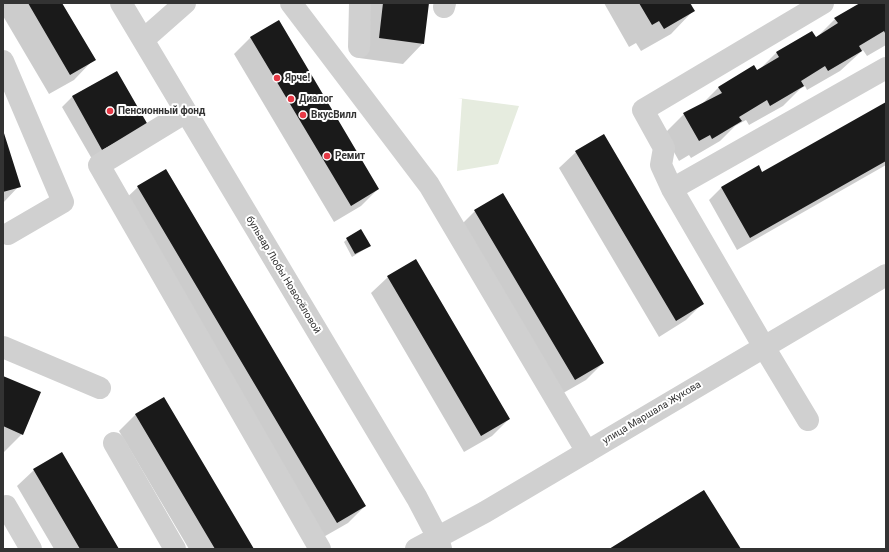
<!DOCTYPE html>
<meta charset="utf-8">
<style>
body{margin:0}
#map{position:relative;width:889px;height:552px;overflow:hidden;background:#fff;font-family:Roboto,sans-serif}
canvas{display:block}
.frame{position:absolute;inset:0;border:4px solid #333;pointer-events:none}
</style>
<div id="map">
<canvas width="889" height="552"></canvas>
<div class="frame"></div>
</div>
<script>
const c = document.querySelector('canvas').getContext('2d');
c.lineJoin = 'round';
function fillPath(path, color) { c.fillStyle = color; c.fill(path, 'evenodd'); }
function trace(path, color, width, dash) { c.strokeStyle = color; c.lineWidth = width; c.lineCap = dash ? 'butt' : 'round'; c.setLineDash(dash || []); c.stroke(path); }
function write(font, color, halo, rows, align = 'center') {
  c.font = font + ' Roboto,sans-serif'; c.lineWidth = 4; c.setLineDash([]); c.textBaseline = 'middle'; c.strokeStyle = halo; c.fillStyle = color; for (const [text, x, y, turn = 0] of rows) {
    c.save(); c.translate(x, y); c.rotate((+turn || 0) * Math.PI / 180); c.textAlign = isNaN(turn) ? turn : align; if (halo) c.strokeText(text, 0, 0); c.fillText(text, 0, 0); c.restore();
  }
}
fillPath(new Path2D(`
 M 458,98 L 519,106 L 498,164 L 457,171 L 462,99 Z`), '#e6ecdf');
fillPath(new Path2D(`
 M 3,3 L 61,3 L 94,59 L 74,80 L 49,94 L 3,16 Z
 M 366,3 L 428,3 L 423,43 L 403,64 L 359,58 Z
 M 604,3 L 691,3 L 693,11 L 671,34 L 641,51 L 636,43 L 629,47 Z
 M 862,3 L 886,3 L 886,45 L 867,56 L 863,50 L 840,71 L 807,90 L 805,86 L 800,89 L 783,106 L 749,125 L 746,120 L 735,126 L 720,141 L 691,158 L 689,155 L 679,161 L 664,134 L 684,114 L 701,105 L 718,88 L 754,67 L 757,72 L 776,53 L 812,32 L 815,38 L 817,37 L 835,19 Z
 M 251,37 L 378,189 L 361,206 L 334,222 L 234,54 Z
 M 117,72 L 137,135 L 92,159 L 62,107 L 72,97 Z
 M 886,103 L 886,165 L 737,250 L 709,200 L 721,188 L 758,167 L 762,174 Z
 M 3,132 L 19,186 L 3,203 Z
 M 576,152 L 703,303 L 686,320 L 659,337 L 559,168 Z
 M 138,187 L 365,506 L 348,523 L 320,539 L 121,203 Z
 M 475,211 L 603,363 L 586,380 L 558,396 L 458,228 Z
 M 347,239 L 370,246 L 352,257 L 344,242 Z
 M 388,277 L 509,419 L 492,436 L 464,452 L 371,293 Z
 M 3,377 L 22,434 L 3,453 Z
 M 136,414 L 253,549 L 189,549 L 119,431 Z
 M 34,470 L 118,549 L 54,549 L 17,486 Z`), '#0003');
fillPath(new Path2D(`
 M 28,3 L 62,3 L 96,60 L 70,75 Z
 M 383,3 L 429,3 L 424,44 L 379,38 Z
 M 639,3 L 690,3 L 695,11 L 664,29 L 659,21 L 652,25 Z
 M 860,3 L 886,3 L 886,35 L 884,31 L 859,46 L 862,51 L 828,71 L 825,66 L 801,81 L 804,86 L 770,106 L 767,100 L 739,117 L 742,121 L 712,139 L 710,135 L 699,141 L 683,113 L 722,93 L 718,87 L 754,65 L 757,70 L 779,57 L 776,52 L 812,31 L 816,37 L 838,23 L 834,18 Z
 M 279,20 L 379,189 L 351,206 L 250,37 Z
 M 117,71 L 148,125 L 102,150 L 72,96 Z
 M 886,102 L 886,161 L 750,238 L 721,187 L 759,165 L 762,172 Z
 M 3,130 L 21,187 L 3,192 Z
 M 604,134 L 704,304 L 676,321 L 575,151 Z
 M 166,169 L 366,506 L 337,523 L 137,186 Z
 M 503,193 L 604,363 L 575,380 L 474,210 Z
 M 361,229 L 371,246 L 355,254 L 346,238 Z
 M 416,259 L 510,419 L 481,436 L 387,276 Z
 M 3,376 L 41,392 L 23,435 L 3,426 Z
 M 164,397 L 254,549 L 215,549 L 135,414 Z
 M 62,452 L 119,549 L 80,549 L 33,469 Z
 M 704,490 L 741,549 L 609,549 Z`), '#1a1a1a');
trace(new Path2D(`
 M 121,3 L 417,498 L 438,538 L 441,549
 M 291,3 L 429,185 L 587,452
 M 444,7 L 445,3
 M 143,40 L 185,3
 M 359,47 L 360,3
 M 3,61 L 63,202 L 8,234
 M 186,112 L 99,165 L 320,549
 M 672,189 L 886,68
 M 3,347 L 100,388
 M 808,420 L 764,347 L 672,189 L 661,165 L 664,148 L 643,110 L 823,3
 M 114,443 L 175,549
 M 6,506 L 31,549
 M 416,549 L 485,512 L 886,275`), '#d0d0d0', 22);
for (const [x, y, r, color] of [
 [277,78,4,"#e63946"],
 [291,99,4,"#e63946"],
 [110,111,4,"#e63946"],
 [303,115,4,"#e63946"],
 [327,156,4,"#e63946"]
]) { const dot = new Path2D(); dot.arc(x, y, r, 0, 2 * Math.PI); c.fillStyle = color; c.fill(dot); trace(dot, '#fff', 1.5); }
write('bold 10px', '#333', '#fff', [
 ["Ярче!",285,78],
 ["Диалог",299,99],
 ["Пенсионный фонд",118,111],
 ["ВкусВилл",311,115],
 ["Ремит",335,156]
], 'left');
write('10px', '#333', '#fff', [
 ["бульвар Любы Новосёловой",283,275,59],
 ["улица Маршала Жукова",652,413,-31]
]);
</script>
